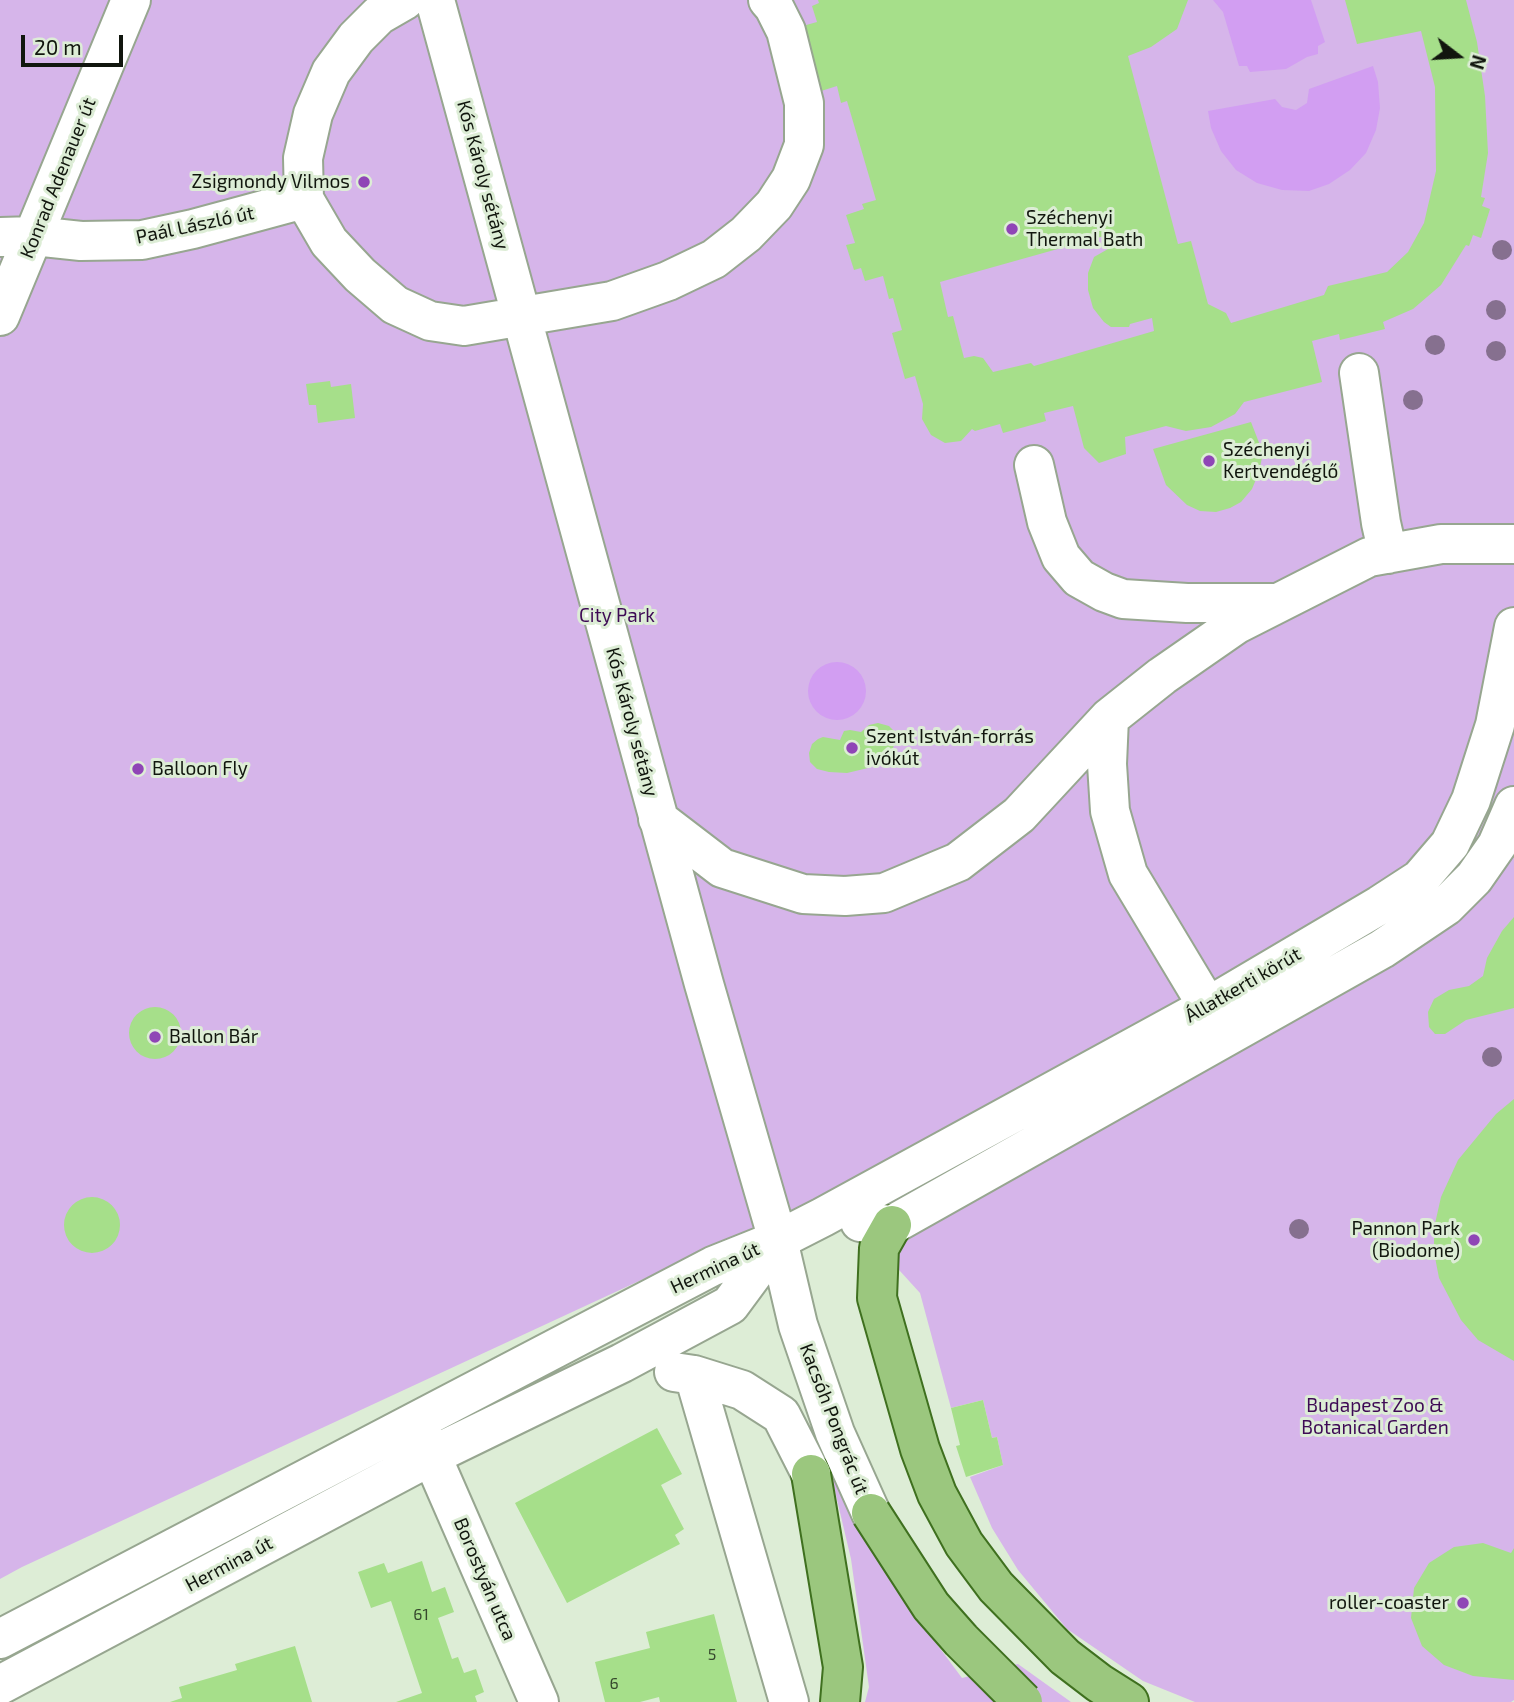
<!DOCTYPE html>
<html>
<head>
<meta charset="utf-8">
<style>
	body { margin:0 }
	#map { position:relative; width:1514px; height:1702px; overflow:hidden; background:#ddedd6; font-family:"Exo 2",sans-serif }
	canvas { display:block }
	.north { position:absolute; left:1423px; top:21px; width:70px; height:70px; -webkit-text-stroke:5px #ddedd6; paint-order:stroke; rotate:107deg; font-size:19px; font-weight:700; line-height:28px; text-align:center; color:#11160e }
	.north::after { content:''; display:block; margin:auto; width:24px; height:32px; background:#11160e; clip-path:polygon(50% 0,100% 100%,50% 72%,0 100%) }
	.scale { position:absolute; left:21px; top:35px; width:102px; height:32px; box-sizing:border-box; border:4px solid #11160e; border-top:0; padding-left:9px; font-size:21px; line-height:24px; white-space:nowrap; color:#11160e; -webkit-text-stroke:5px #ddedd6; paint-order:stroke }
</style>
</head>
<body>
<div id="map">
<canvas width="1514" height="1702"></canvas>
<div class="north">N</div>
<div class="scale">20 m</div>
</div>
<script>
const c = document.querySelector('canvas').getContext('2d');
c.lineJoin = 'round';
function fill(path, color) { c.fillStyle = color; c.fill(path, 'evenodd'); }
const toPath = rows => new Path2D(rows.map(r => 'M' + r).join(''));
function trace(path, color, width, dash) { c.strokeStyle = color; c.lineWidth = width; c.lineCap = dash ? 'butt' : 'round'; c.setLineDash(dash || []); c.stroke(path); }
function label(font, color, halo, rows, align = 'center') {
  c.font = font + ' "Exo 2",sans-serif'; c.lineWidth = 6; c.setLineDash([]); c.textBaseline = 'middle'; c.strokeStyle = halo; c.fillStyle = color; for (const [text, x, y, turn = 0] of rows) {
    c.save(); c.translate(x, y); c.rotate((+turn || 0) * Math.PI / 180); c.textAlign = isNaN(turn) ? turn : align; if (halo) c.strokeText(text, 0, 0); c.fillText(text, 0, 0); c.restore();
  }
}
fill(toPath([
	[0,0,1514,0,1514,1700,1511,1702,1195,1702,1143,1681,1067,1629,1018,1570,992,1528,970,1477,1003,1465,997,1437,992,1438,983,1400,951,1408,920,1293,829,1193,22,1567,0,1579],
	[840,1465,901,1596,962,1678,1018,1664,1071,1702,865,1702,869,1687,851,1559,830,1470]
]), '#d6b5ea');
fill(toPath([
	[1213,0,1311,0,1325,42,1318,46,1318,54,1307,57,1286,69,1250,72,1247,66,1239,66,1223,12],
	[1373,66,1378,82,1380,108,1376,130,1366,153,1350,170,1329,184,1309,191,1282,190,1257,183,1236,170,1221,151,1211,128,1208,111,1275,99,1282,107,1296,110,1307,103,1309,89],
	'808 691a29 29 0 1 1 58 0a29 29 0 1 1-58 0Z'
]), '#d29ef2');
fill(toPath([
	[818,0,1188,0,1177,29,1151,47,1128,56,1178,244,1191,241,1208,304,1226,313,1231,323,1324,295,1328,286,1387,272,1408,252,1424,223,1436,171,1435,87,1421,31,1357,44,1345,0,1466,0,1477,42,1485,96,1488,153,1481,197,1485,198,1482,206,1490,209,1481,238,1473,235,1469,246,1466,245,1441,285,1413,309,1383,322,1385,329,1340,340,1339,334,1312,341,1322,382,1244,402,1235,414,1211,427,1186,431,1166,426,1125,437,1126,454,1099,463,1084,448,1073,406,1044,413,1046,421,1003,433,1000,424,975,431,972,429,961,441,945,443,931,435,922,419,923,404,915,376,905,379,892,333,902,330,893,298,889,299,883,276,865,281,861,268,854,270,846,245,855,243,846,215,864,209,862,204,876,200,847,101,841,103,837,86,818,92,799,27,817,22,812,6,819,3],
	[1104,236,1108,249,1094,257,1088,273,1088,290,1093,308,1104,322,1111,327,1129,327,1130,324,1152,318,1154,331,1034,366,1031,363,993,372,983,358,974,356,964,358,953,316,948,317,940,282],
	[330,381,331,387,351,384,355,418,318,423,316,405,309,405,306,384],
	[1251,422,1263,453,1259,472,1252,489,1241,502,1230,508,1216,512,1200,511,1187,505,1166,485,1153,449],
	[878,723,889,726,894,731,896,739,892,751,884,760,868,768,847,773,829,772,817,769,810,762,809,753,812,744,818,739,823,737,840,740,844,731,850,730,861,732,869,725],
	[1514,917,1514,1008,1466,1020,1445,1034,1435,1034,1429,1027,1428,1012,1434,999,1449,990,1469,986,1483,976,1487,958,1502,931],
	'129 1033a26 26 0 1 1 52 0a26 26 0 1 1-52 0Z',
	[1514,1099,1514,1361,1478,1340,1461,1320,1439,1278,1434,1252,1434,1228,1441,1197,1458,1160,1496,1114],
	'64 1225a28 28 0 1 1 56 0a28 28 0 1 1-56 0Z',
	[983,1400,992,1438,997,1437,1003,1465,966,1477,956,1446,960,1445,951,1408],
	[657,1428,682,1474,661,1485,684,1529,675,1535,680,1544,567,1603,515,1503],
	[1483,1543,1511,1553,1514,1548,1514,1680,1473,1676,1444,1665,1422,1646,1411,1618,1414,1588,1429,1563,1454,1547],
	[422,1561,432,1592,445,1587,454,1612,438,1618,452,1659,458,1657,464,1673,476,1669,484,1692,475,1696,477,1702,396,1702,422,1693,391,1601,371,1608,358,1572,384,1563,388,1573],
	[714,1614,737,1702,660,1702,659,1697,640,1702,605,1702,595,1662,650,1648,646,1632],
	[295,1646,312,1702,170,1702,182,1698,179,1687,237,1670,235,1664]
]), '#a6df8a');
const minor = toPath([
	[405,0,379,15,356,38,331,72,313,114,303,158,304,199,329,242,360,275,395,305,430,321,464,326,612,301,668,281,714,259,746,234,774,205,791,179,804,145,804,103,786,31,774,7,768,0],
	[435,0,704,984,778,1240,798,1325,835,1433,871,1513],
	[0,237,34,236,81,241,142,240,193,229,304,199],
	[0,316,131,0],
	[1359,373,1381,523,1388,554],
	[1034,465,1047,522,1061,557,1079,578,1104,592,1123,599,1187,603,1272,603],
	[1109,718,1107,764,1110,811,1128,874,1220,1027],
	[658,819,722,868,803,894,845,896,884,893,958,862,1019,815,1109,718,1162,676,1237,624,1369,557,1441,544,1514,544],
	[860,1222,892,1225,1382,949,1446,906,1474,878,1497,845,1514,806],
	[674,1372,694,1375,742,1390,781,1415,811,1474],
	[694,1375,789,1702],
	[422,1434,539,1702],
	[0,1639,713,1266,778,1240,823,1217,1209,1006,1380,905,1420,879,1450,844,1471,800,1495,725,1514,627],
	[0,1685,431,1456,622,1363,730,1305,778,1240]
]);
const major = toPath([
	[892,1225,879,1248,877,1298,920,1449,937,1494,964,1544,996,1587,1065,1657,1099,1683,1129,1702],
	[811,1474,843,1667,840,1702]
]);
trace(minor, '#97a690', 42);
trace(major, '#3f701f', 42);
trace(minor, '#fff', 38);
trace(major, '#9bc77e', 38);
const majorBridge = toPath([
	[871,1513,931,1606,961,1640,1023,1702]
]);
trace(majorBridge, '#3f701f', 42, []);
trace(majorBridge, '#9bc77e', 38);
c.fillStyle = '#86708f';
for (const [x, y] of [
	[1502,250],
	[1496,310],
	[1435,345],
	[1496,351],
	[1413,400],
	[1492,1057],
	[1299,1229]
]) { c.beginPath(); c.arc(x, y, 10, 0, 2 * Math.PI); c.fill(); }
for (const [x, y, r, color] of [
	[364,182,7,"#8f45b6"],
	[1012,229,7,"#8f45b6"],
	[1209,461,7,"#8f45b6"],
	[852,748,7,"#8f45b6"],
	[138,769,7,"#8f45b6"],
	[155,1037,7,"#8f45b6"],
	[1474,1240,7,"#8f45b6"],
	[1463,1603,7,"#8f45b6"]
]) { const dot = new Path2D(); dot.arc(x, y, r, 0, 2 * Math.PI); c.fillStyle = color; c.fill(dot); trace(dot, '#ddedd6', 2.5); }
label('16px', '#36482d', null, [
	["61",421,1615],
	["5",712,1655],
	["6",614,1684]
]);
label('19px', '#11160e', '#ddedd6', [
	["Kós Károly sétány",483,175,75],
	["Konrad Adenauer út",58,178,-68],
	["Paál László út",195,225,-12],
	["Kós Károly sétány",632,722,75],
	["Állatkerti körút",1243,985,-30],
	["Hermina út",715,1268,-25],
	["Kacsóh Pongrác út",834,1419,69],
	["Hermina út",229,1564,-28],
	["Borostyán utca",485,1579,67]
]);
label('19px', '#11160e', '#ddedd6', [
	["Zsigmondy Vilmos",350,182,"right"],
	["Széchenyi",1026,218],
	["Thermal Bath",1026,240],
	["Széchenyi",1223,450],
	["Kertvendéglő",1223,472],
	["Szent István-forrás",866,737],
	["ivókút",866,759],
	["Balloon Fly",152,769],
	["Ballon Bár",169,1037],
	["Pannon Park",1460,1229,"right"],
	["(Biodome)",1460,1251,"right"],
	["roller-coaster",1449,1603,"right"]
], 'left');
label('19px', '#3e0a55', '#ddedd6', [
	["City Park",617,616],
	["Budapest Zoo &",1375,1406],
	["Botanical Garden",1375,1428]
]);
</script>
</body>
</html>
